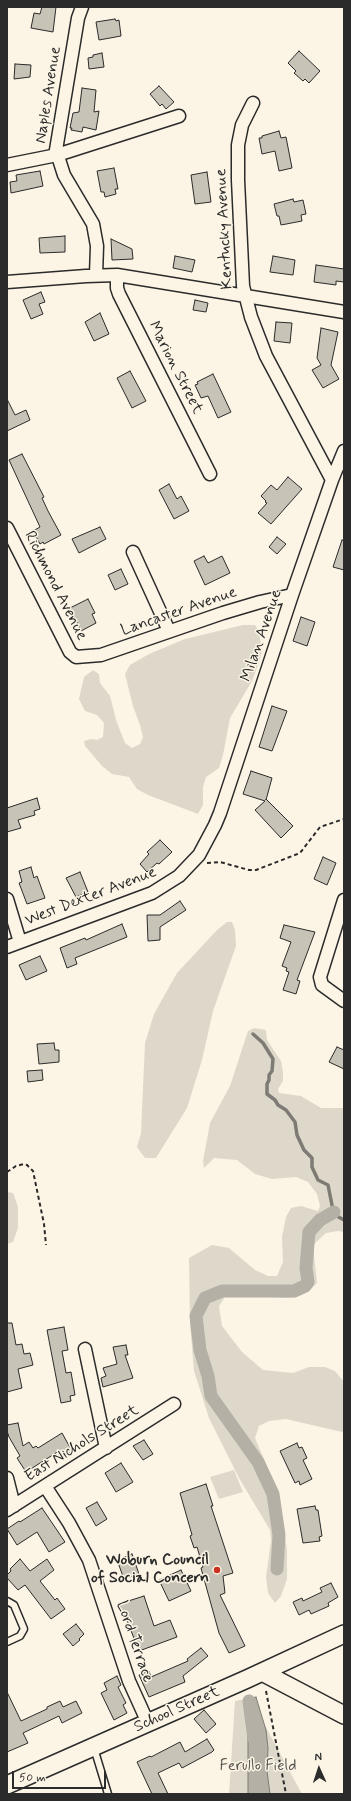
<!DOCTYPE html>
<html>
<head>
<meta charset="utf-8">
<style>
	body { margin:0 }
	#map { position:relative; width:351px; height:1801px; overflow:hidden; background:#fcf5e5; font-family:Mynerve,sans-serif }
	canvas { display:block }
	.frame { position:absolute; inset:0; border:8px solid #2b2b2b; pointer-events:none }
	.north { position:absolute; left:299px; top:1749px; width:40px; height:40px; -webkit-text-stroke:3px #fcf5e5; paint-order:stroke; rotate:357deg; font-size:11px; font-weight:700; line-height:16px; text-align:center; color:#2b2b2b }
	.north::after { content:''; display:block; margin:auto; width:14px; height:18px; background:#2b2b2b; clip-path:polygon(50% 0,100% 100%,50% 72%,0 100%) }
	.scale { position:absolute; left:12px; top:1771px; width:94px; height:18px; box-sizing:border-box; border:2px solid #2b2b2b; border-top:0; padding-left:5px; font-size:12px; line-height:14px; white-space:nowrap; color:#2b2b2b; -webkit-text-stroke:3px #fcf5e5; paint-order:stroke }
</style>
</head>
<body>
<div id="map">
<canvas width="351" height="1801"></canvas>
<div class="frame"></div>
<div class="north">N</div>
<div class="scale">50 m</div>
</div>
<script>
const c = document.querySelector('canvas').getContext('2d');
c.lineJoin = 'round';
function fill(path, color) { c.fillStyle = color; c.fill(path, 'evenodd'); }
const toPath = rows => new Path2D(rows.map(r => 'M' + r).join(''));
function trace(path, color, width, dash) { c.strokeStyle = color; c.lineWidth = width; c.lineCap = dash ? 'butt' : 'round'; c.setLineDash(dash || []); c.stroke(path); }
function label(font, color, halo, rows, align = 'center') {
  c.font = font + ' Mynerve,sans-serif'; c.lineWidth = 3; c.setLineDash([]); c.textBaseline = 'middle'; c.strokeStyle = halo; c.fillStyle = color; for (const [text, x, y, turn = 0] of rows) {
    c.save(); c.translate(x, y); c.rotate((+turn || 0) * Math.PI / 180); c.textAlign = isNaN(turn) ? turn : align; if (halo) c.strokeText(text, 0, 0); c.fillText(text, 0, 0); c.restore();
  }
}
fill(toPath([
	[243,625,255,625,259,631,262,651,259,663,252,681,230,718,223,755,219,768,206,777,203,787,203,805,198,814,148,795,137,789,129,777,112,774,102,766,85,746,84,741,91,739,97,740,103,737,104,723,97,715,85,711,79,699,84,677,93,670,99,674,100,683,110,696,116,720,125,743,132,748,140,744,143,737,140,725,133,706,125,674,130,665,149,654,185,639],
	[227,922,232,922,235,930,236,946,213,1011,202,1060,187,1108,156,1158,145,1158,137,1147,141,1133,145,1043,154,1014,177,973,217,930],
	[254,1028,266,1030,267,1040,281,1061,283,1072,283,1081,278,1089,279,1093,301,1096,321,1108,344,1108,344,1232,338,1231,326,1233,313,1245,317,1283,308,1292,297,1297,283,1298,235,1295,225,1297,219,1306,222,1326,242,1352,263,1370,293,1373,309,1367,325,1367,335,1371,344,1382,344,1431,342,1432,286,1419,269,1421,259,1426,255,1438,276,1487,287,1549,287,1579,281,1596,275,1603,268,1593,266,1577,271,1541,270,1530,239,1478,209,1418,194,1371,190,1324,189,1258,212,1245,229,1248,255,1270,268,1276,277,1276,283,1262,282,1237,286,1217,291,1208,301,1206,318,1211,320,1206,317,1194,308,1182,296,1177,272,1179,255,1174,237,1160,214,1158,204,1168,203,1161,210,1123,230,1086,248,1031],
	[7,1192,13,1193,14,1195,18,1207,18,1228,13,1242,7,1244],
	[234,1470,243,1492,219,1499,210,1477],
	[250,1698,302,1794,229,1794,235,1701]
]), '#ded8ca');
const water = toPath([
	[256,1697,266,1730,268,1748,267,1771,270,1794,248,1794,248,1737,252,1723,253,1698,256,1697]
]);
fill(water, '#b4b0a5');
trace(water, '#7d7b74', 1);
trace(toPath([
	[253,1034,263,1043,273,1059,272,1071,269,1075,269,1080,267,1084,267,1094,275,1100,278,1105,286,1110,295,1122,297,1135,304,1150,312,1158,312,1167,318,1180,328,1185,333,1210,335,1215,344,1220]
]), '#7d7b74', 3.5);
trace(toPath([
	[277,1569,279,1535,273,1494,258,1462,211,1396,208,1376,200,1350,196,1316,205,1298,222,1291,294,1291,305,1286,308,1282,306,1268,309,1232,320,1220,334,1212],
	[249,1701,254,1739]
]), '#b4b0a5', 13);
const building = toPath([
	[42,7,56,7,53,32,31,28,34,13,40,14,42,7],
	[115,19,116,21,119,20,121,36,99,40,96,22,115,19],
	[299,51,320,71,309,83,305,79,303,81,294,73,296,71,288,63,299,51],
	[102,53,104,67,89,69,88,58,93,57,93,55,102,53],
	[15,64,31,65,30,77,14,79,15,64],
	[159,86,174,102,166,109,162,104,160,106,150,94,159,86],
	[82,88,96,90,94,112,99,111,96,130,83,127,82,132,71,130,72,128,70,128,73,113,79,112,82,88],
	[279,131,281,138,286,137,292,168,279,171,275,151,262,154,259,138,262,138,262,136,279,131],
	[114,168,118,189,115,189,116,194,105,197,104,192,101,192,97,171,114,168],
	[40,171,43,186,11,193,10,182,17,181,16,175,40,171],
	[207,172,211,202,195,204,191,175,207,172],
	[293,199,294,202,303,200,306,214,301,215,302,221,281,225,279,216,277,216,274,204,293,199],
	[65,236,65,252,40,253,39,238,65,236],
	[111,239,132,249,133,259,112,260,111,239],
	[175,256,195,260,192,272,173,268,175,256],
	[273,256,295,260,293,275,270,272,273,256],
	[316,265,344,269,344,282,336,281,336,285,314,282,316,265],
	[41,292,45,302,39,304,43,314,31,319,23,300,41,292],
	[195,300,208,303,206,312,193,310,195,300],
	[100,313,109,334,94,341,85,322,100,313],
	[276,322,292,323,290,343,274,341,276,322],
	[321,328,338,332,331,365,339,379,323,388,312,370,321,365,317,358,321,328],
	[130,371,146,401,132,408,117,378,130,371],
	[213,374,231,412,218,418,208,396,201,398,195,385,198,384,197,382,213,374],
	[7,399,15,415,26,410,30,420,7,431,7,399],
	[22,454,44,497,42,498,48,511,61,535,44,544,43,542,40,544,33,531,40,527,9,460,22,454],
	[288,477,302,489,271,524,258,513,267,503,265,502,266,501,261,496,271,485,277,490,288,477],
	[169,484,177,499,181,496,189,511,174,519,159,490,169,484],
	[100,527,106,539,79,553,72,539,100,527],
	[277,537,286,544,277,554,269,547,277,537],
	[342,540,344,541,344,570,333,567,342,540],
	[204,556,208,563,222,556,230,573,205,585,194,561,204,556],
	[121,569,128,584,115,590,108,575,121,569],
	[88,599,95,613,92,614,96,623,81,631,70,608,88,599],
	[301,617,315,622,307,646,293,641,301,617],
	[272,706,287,711,272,751,259,747,272,706],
	[251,771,272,778,266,800,266,799,293,826,281,838,255,810,265,801,243,794,251,771],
	[37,798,40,809,34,811,35,815,18,820,21,828,7,832,7,808,37,798],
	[160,840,172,852,159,864,157,863,147,872,140,864,149,854,147,852,160,840],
	[323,857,336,863,327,885,314,879,323,857],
	[31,867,34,878,37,876,45,898,27,904,19,883,22,882,19,871,31,867],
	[80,872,88,892,76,897,66,878,80,872],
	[180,901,186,910,160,927,160,940,148,941,147,915,160,915,180,901],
	[122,924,127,937,75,958,77,964,67,968,60,948,85,938,86,940,122,924],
	[284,925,315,932,297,980,300,981,296,994,283,990,289,972,286,971,287,968,282,966,291,942,280,938,284,925],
	[40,956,47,971,26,980,19,965,40,956],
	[54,1043,55,1050,59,1050,59,1062,39,1064,37,1044,54,1043],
	[337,1047,344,1050,344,1069,329,1062,337,1047],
	[42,1070,43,1080,28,1082,27,1071,42,1070],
	[7,1323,12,1323,16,1345,22,1344,24,1354,30,1353,33,1365,18,1369,22,1388,7,1392,7,1323],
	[64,1327,68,1350,62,1351,66,1373,71,1372,75,1395,70,1396,71,1401,61,1403,47,1330,64,1327],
	[126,1345,128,1355,125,1355,133,1378,103,1387,101,1378,106,1376,103,1368,117,1364,113,1347,126,1345],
	[18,1423,23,1446,29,1442,33,1448,36,1446,38,1448,62,1433,72,1451,63,1457,59,1451,26,1472,17,1458,20,1456,9,1437,7,1431,7,1425,18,1423],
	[144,1440,153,1454,143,1460,133,1446,144,1440],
	[297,1443,299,1448,302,1447,307,1458,303,1460,312,1479,300,1485,299,1481,295,1483,280,1451,297,1443],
	[121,1463,133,1482,116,1492,105,1473,121,1463],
	[206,1484,213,1506,211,1506,233,1573,223,1576,225,1593,220,1595,245,1646,229,1653,219,1633,201,1568,203,1567,197,1547,194,1548,190,1536,192,1535,180,1493,206,1484],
	[97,1502,107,1519,96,1526,86,1508,97,1502],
	[315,1506,316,1510,318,1510,322,1536,319,1537,320,1541,303,1543,297,1509,315,1506],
	[42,1508,65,1542,49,1552,37,1532,17,1545,7,1529,19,1521,20,1522,42,1508],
	[132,1554,139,1574,124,1579,117,1560,132,1554],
	[20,1559,30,1571,47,1559,54,1570,40,1581,55,1600,57,1598,65,1609,51,1619,25,1585,18,1590,7,1578,7,1575,11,1571,10,1569,20,1559],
	[181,1570,191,1591,169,1601,159,1580,181,1570],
	[331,1583,338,1597,328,1603,329,1606,311,1614,309,1610,299,1615,293,1602,302,1598,303,1601,322,1592,320,1588,331,1583],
	[144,1596,154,1626,170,1620,177,1637,139,1651,126,1618,124,1618,119,1604,144,1596],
	[76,1624,84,1634,79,1639,80,1640,73,1646,63,1634,76,1624],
	[201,1648,208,1656,183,1676,185,1682,149,1697,139,1675,149,1671,151,1677,188,1661,187,1659,201,1648],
	[117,1676,121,1685,118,1687,126,1703,123,1705,127,1713,114,1720,101,1693,107,1690,104,1683,117,1676],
	[7,1692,21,1721,47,1709,47,1707,60,1701,63,1707,76,1701,82,1713,62,1723,59,1716,23,1733,28,1743,7,1752,7,1692],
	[204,1710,216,1724,206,1733,194,1719,204,1710],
	[207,1739,214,1750,212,1752,182,1768,179,1763,158,1773,168,1794,152,1794,137,1762,150,1756,151,1757,180,1742,185,1752,207,1739]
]);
fill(building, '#c8c3b7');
trace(building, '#2b2b2b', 1);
const lane = toPath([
	[7,1601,14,1605,24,1629,20,1636,7,1642],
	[94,1748,108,1794]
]);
const street = toPath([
	[82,7,78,18,56,150,64,175,93,224,97,246,96,275],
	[253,103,242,125,238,145,238,180,243,286,251,317,266,356,332,480],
	[7,165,57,155,179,116],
	[117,275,117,288,119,294,210,474],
	[7,282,86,276,117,275,344,312],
	[7,528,70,652,76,657,101,655,223,613,260,602,292,595],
	[133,552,169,631],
	[7,899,20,942],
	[344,900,320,977,322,985,344,1001],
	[7,947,152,893,179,876,199,855,215,825,220,813,292,595,332,480,344,451],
	[85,1349,106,1448],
	[7,1478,14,1506],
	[45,1486,69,1523,89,1560,129,1681,148,1723],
	[7,1510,174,1404]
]);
const secondary = toPath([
	[262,1672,344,1715],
	[7,1785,247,1679,344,1634]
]);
trace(lane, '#2b2b2b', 9);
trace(street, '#2b2b2b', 15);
trace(secondary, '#2b2b2b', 20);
trace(toPath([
	[207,863,220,862,249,870,256,870,300,853,320,827,344,819],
	[7,1172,16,1166,24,1164,27,1165,33,1171,44,1224,46,1245],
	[266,1691,286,1794]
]), '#2b2b2b', 2, [4, 3]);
trace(lane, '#fcf5e5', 6);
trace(street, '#fcf5e5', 12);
trace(secondary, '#fcf5e5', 17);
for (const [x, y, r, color] of [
	[217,1570,4,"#c8321e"]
]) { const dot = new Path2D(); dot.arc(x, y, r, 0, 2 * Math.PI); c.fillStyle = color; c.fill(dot); trace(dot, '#fcf5e5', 1.5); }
label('16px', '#2b2b2b', '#fcf5e5', [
	["Naples Avenue",49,95,-81],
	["Kentucky Avenue",225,229,-93],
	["Marion Street",175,368,63],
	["Richmond Avenue",55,586,63],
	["Lancaster Avenue",179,612,-19],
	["Milan Avenue",262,636,-71],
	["West Dexter Avenue",91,897,-21],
	["East Nichols Street",82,1444,-32],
	["Lord Terrace",134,1642,71],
	["School Street",177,1710,-24]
]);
label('bold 16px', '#2b2b2b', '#fcf5e5', [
	["Woburn Council",209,1561],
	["of Social Concern",209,1579]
], 'right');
label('16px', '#585653', '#fcf5e5', [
	["Ferullo Field",258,1767]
]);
</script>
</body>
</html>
